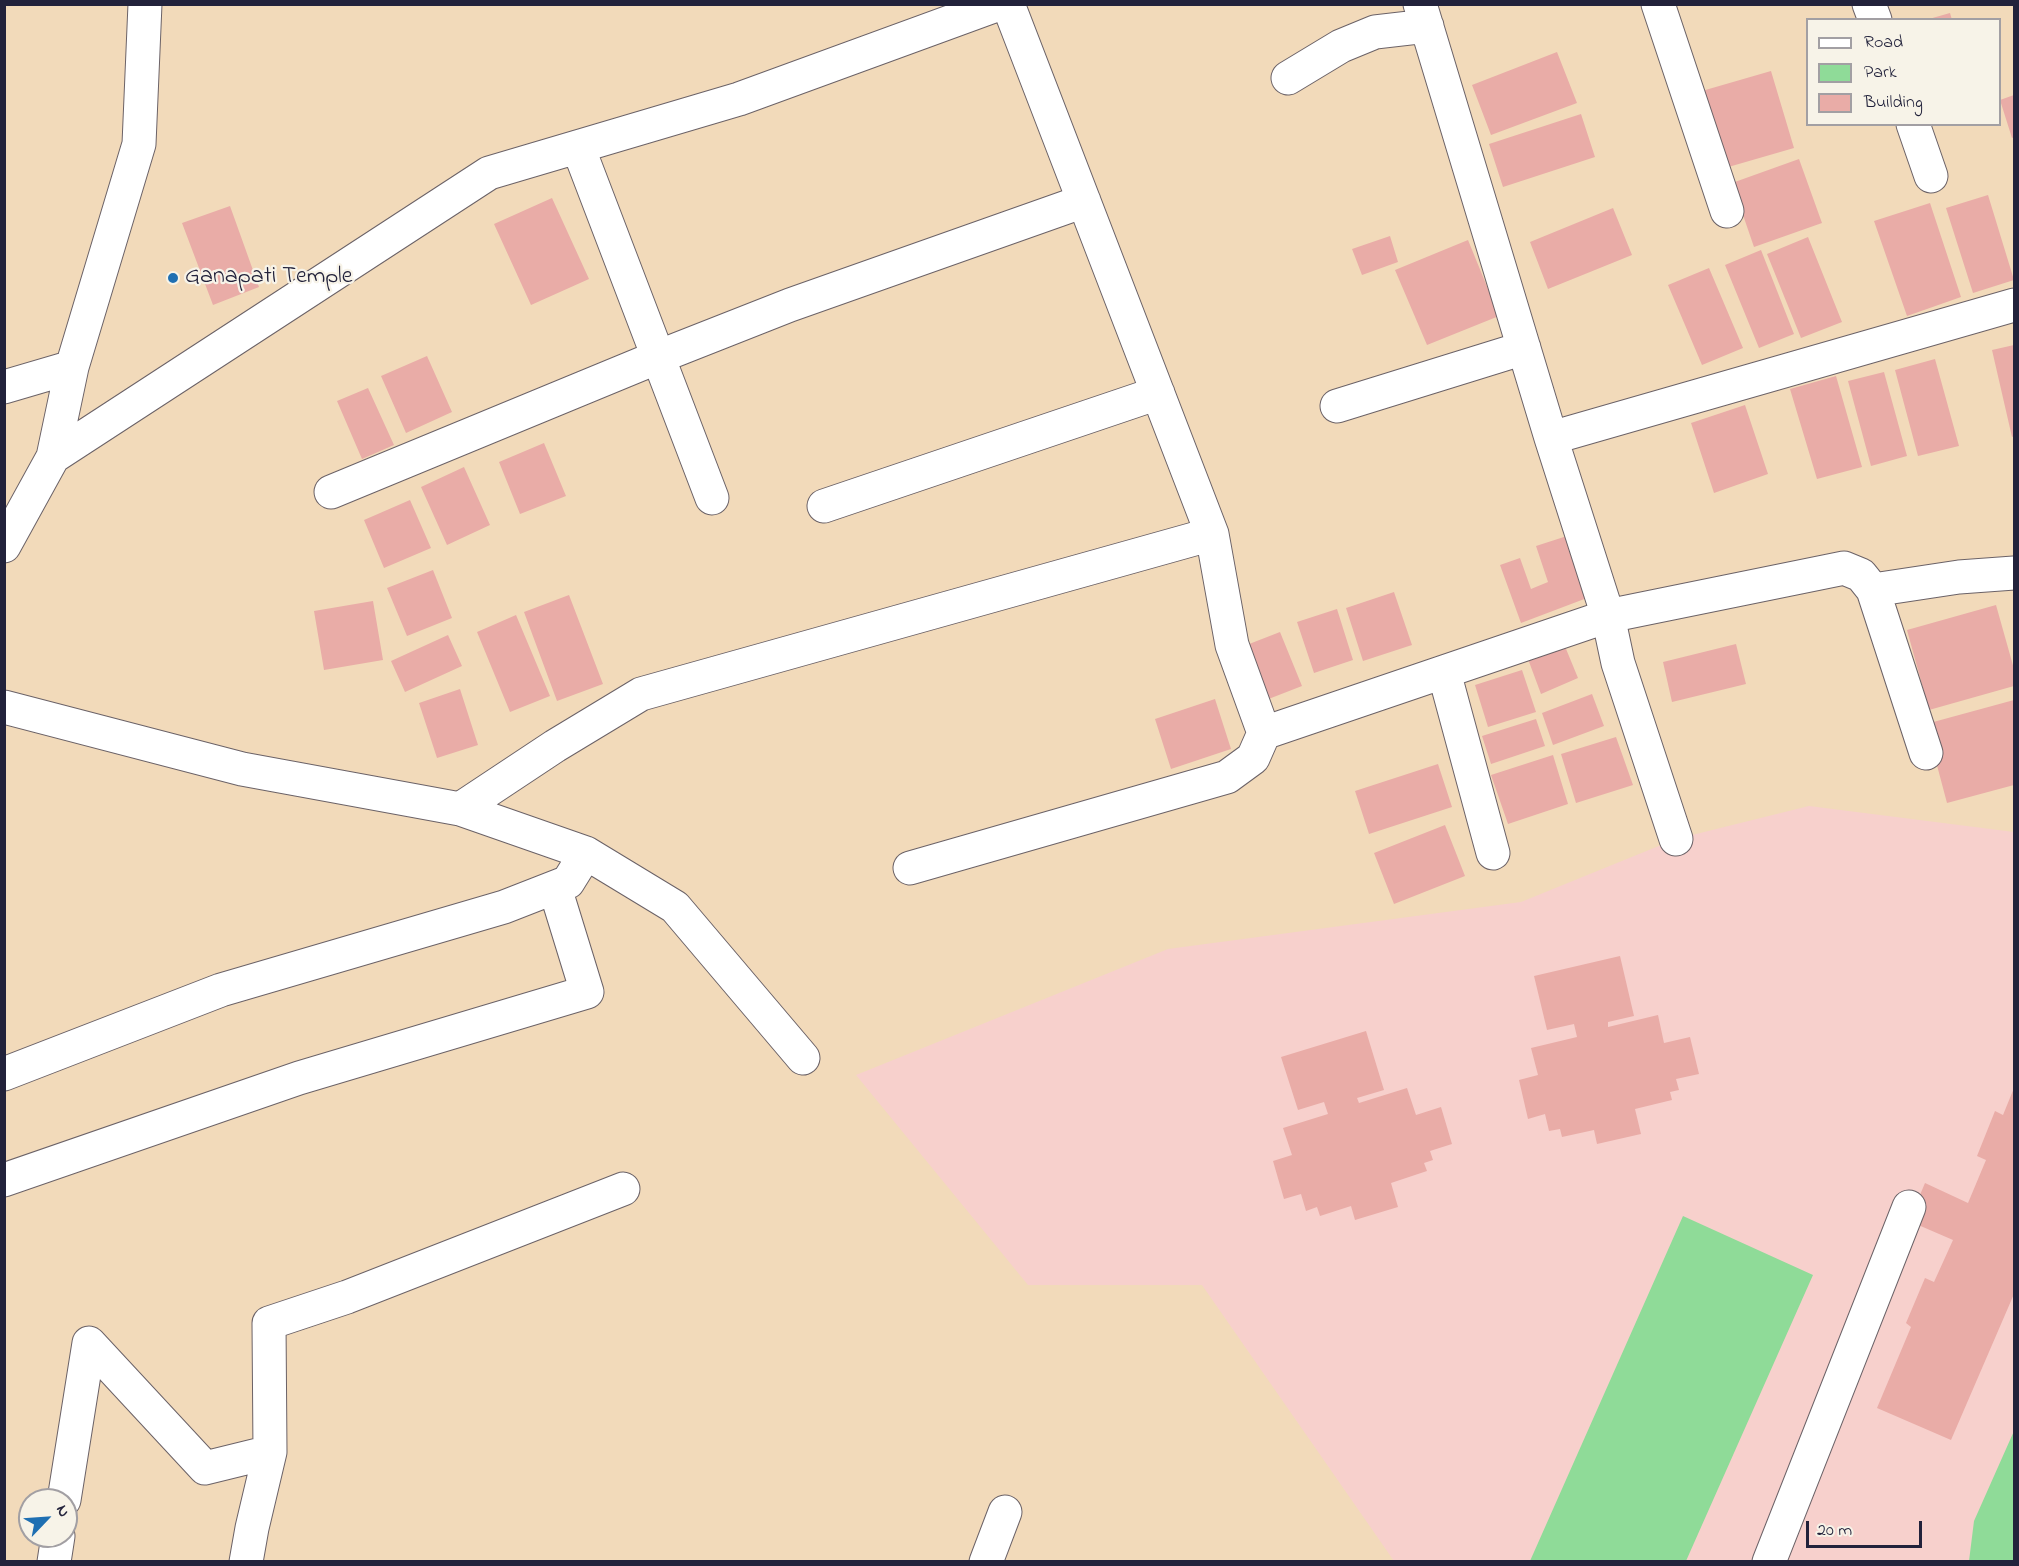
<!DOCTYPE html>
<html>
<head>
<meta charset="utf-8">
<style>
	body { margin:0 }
	#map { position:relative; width:2019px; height:1566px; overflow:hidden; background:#f2daba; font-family:"Indie Flower",sans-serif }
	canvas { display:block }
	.frame { position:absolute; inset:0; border:6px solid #22223b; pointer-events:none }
	.legend { position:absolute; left:1806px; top:18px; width:195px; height:108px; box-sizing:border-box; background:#f7f3e8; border:2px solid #a29fa3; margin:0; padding:8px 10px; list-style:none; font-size:18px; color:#22223b }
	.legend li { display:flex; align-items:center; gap:12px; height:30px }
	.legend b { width:30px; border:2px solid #a29fa3 }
	.north { position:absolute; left:18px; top:1488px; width:60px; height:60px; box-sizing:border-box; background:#f7f3e8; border:2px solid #a29fa3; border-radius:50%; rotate:65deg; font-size:16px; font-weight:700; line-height:24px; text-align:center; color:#22223b }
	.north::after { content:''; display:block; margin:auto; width:21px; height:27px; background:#1f6fb2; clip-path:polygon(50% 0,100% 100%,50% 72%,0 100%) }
	.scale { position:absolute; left:1806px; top:1521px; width:116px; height:27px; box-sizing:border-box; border:3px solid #22223b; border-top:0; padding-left:8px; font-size:18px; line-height:21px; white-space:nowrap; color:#22223b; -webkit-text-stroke:4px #f7f3e8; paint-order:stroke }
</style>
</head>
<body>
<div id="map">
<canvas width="2019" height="1566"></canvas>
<div class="frame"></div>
<ul class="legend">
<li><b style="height:8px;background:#fff"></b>Road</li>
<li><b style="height:16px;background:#8fdb98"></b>Park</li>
<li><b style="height:16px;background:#e9aca7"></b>Building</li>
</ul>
<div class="north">N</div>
<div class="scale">20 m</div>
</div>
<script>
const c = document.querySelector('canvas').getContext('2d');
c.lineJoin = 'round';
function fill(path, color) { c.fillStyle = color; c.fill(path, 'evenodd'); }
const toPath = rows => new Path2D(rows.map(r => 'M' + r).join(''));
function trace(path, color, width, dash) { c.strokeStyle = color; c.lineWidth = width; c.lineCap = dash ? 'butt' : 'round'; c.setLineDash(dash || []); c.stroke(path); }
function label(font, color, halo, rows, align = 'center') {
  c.font = font + ' "Indie Flower",sans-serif'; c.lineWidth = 4.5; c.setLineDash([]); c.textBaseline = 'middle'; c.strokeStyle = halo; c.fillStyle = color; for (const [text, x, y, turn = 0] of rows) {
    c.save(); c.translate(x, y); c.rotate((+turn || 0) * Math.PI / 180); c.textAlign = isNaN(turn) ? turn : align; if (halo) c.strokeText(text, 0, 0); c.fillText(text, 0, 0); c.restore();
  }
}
fill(toPath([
	[1809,806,2014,832,2014,1561,1394,1561,1202,1285,1028,1285,856,1075,1168,949,1521,902,1676,839]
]), '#f7d0cc');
fill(toPath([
	[1683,1216,1813,1275,1686,1561,1530,1561],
	[2014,1431,2014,1561,1969,1561,1974,1521]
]), '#8fdb98');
fill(toPath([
	[1950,13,1952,20,1929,20,1929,19],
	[1557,52,1577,103,1491,135,1472,85],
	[1771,71,1794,148,1718,170,1695,93],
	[2014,95,2014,137,2012,138,2000,100],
	[1581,114,1595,157,1503,187,1489,144],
	[1799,159,1822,223,1754,247,1732,183],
	[1988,195,2014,280,1973,293,1946,208],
	[552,198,589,279,531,305,494,224],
	[1930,203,1961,297,1907,316,1874,221],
	[230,206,259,287,213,305,182,223],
	[1613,208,1632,255,1548,289,1530,242],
	[1390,236,1398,262,1362,275,1352,249],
	[1808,237,1842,322,1801,338,1767,254],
	[1468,240,1499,316,1427,345,1395,270],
	[1761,250,1794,334,1759,348,1725,265],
	[1709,268,1743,348,1702,365,1668,285],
	[2014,345,2014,436,2012,437,1992,350],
	[427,356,452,412,406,433,381,376],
	[1935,359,1959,446,1918,456,1895,370],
	[1884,372,1907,456,1871,466,1848,381],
	[1836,376,1862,467,1817,479,1790,389],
	[368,388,394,445,362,459,337,401],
	[1745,405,1768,474,1714,493,1691,423],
	[544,443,566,496,520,514,499,462],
	[464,467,490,525,447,545,421,487],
	[410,500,431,548,384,568,364,520],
	[1567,536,1587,598,1521,623,1500,565,1520,558,1531,589,1548,582,1536,546],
	[433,570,452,618,407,636,387,588],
	[1394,592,1412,645,1363,661,1346,608],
	[569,595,603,684,557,701,524,612],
	[373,601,383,660,324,670,314,611],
	[1996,605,2014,669,2014,686,1929,710,1907,630],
	[1337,609,1353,660,1314,673,1297,622],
	[516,615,550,696,510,712,477,632],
	[1280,632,1302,686,1266,700,1244,646],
	[448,635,462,666,405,692,391,661],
	[1564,644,1578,678,1541,694,1528,659],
	[1736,644,1746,684,1672,702,1663,662],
	[1522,670,1536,712,1488,727,1475,685],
	[460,689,478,745,437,758,419,703],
	[1592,694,1604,726,1553,745,1542,713],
	[1215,699,1231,749,1171,769,1155,719],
	[2014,700,2014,785,1947,803,1926,724],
	[1536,719,1545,746,1491,764,1482,736],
	[1616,737,1633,785,1576,803,1561,754],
	[1553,755,1568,804,1508,824,1491,775],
	[1438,764,1452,807,1369,834,1355,791],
	[1445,825,1465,876,1394,904,1374,853],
	[1620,956,1634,1016,1608,1022,1608,1027,1658,1015,1664,1043,1690,1037,1699,1074,1676,1079,1679,1090,1670,1092,1672,1100,1635,1109,1641,1134,1597,1144,1594,1130,1562,1137,1560,1129,1549,1131,1545,1114,1528,1119,1519,1080,1538,1075,1531,1048,1577,1037,1574,1024,1547,1030,1534,976],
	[1366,1031,1384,1090,1357,1098,1359,1103,1407,1088,1416,1115,1441,1107,1452,1144,1430,1151,1433,1160,1424,1163,1427,1171,1391,1183,1398,1207,1355,1220,1351,1206,1320,1216,1317,1207,1306,1211,1301,1194,1284,1199,1273,1161,1292,1155,1283,1128,1328,1114,1324,1102,1298,1110,1281,1057],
	[2014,1088,2014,1294,1951,1440,1877,1408,1911,1327,1906,1323,1925,1278,1934,1282,1953,1240,1909,1221,1925,1183,1968,1203,1986,1160,1977,1156,1995,1111,2003,1115]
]), '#e9aca7');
const minor = toPath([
	[1008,4,1212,534,1232,645,1264,733,1608,616,1844,568,1861,575,1873,590,1926,753],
	[1420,4,1551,438,1608,616,1618,663,1676,839],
	[1658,4,1727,211],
	[1869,4,1875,20],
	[1288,78,1341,46,1375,32,1427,26],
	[1913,124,1931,176],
	[578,147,712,498],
	[4,387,72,367],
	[1337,406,1524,348],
	[1551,438,2014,305],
	[53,457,489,173,739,99,999,4],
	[331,492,658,357,790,305,1084,201],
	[824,506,1158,393],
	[4,546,53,457,72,367,139,144,145,4],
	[1873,590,1959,577,2014,573],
	[1444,672,1493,853],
	[4,707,242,769,460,809,555,746,641,694,1212,534],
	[460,809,586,853,675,907,803,1058],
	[910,868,1227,777,1253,758,1264,733],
	[4,1074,221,990,504,907,568,882,586,853],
	[4,1180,299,1078,587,992,555,888],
	[64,1500,89,1343,205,1468,270,1452],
	[54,1562,58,1536],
	[246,1562,252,1528,270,1452,269,1323,347,1297,623,1189],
	[986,1562,1005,1512],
	[1769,1562,1909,1207]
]);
trace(minor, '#6b6267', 35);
trace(minor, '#fff', 33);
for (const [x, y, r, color] of [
	[173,278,6,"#1f6fb2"]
]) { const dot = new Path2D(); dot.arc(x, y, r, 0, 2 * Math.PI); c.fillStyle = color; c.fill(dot); trace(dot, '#f7f3e8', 2); }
label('24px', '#22223b', '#f7f3e8', [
	["Ganapati Temple",185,278]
], 'left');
</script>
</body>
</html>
